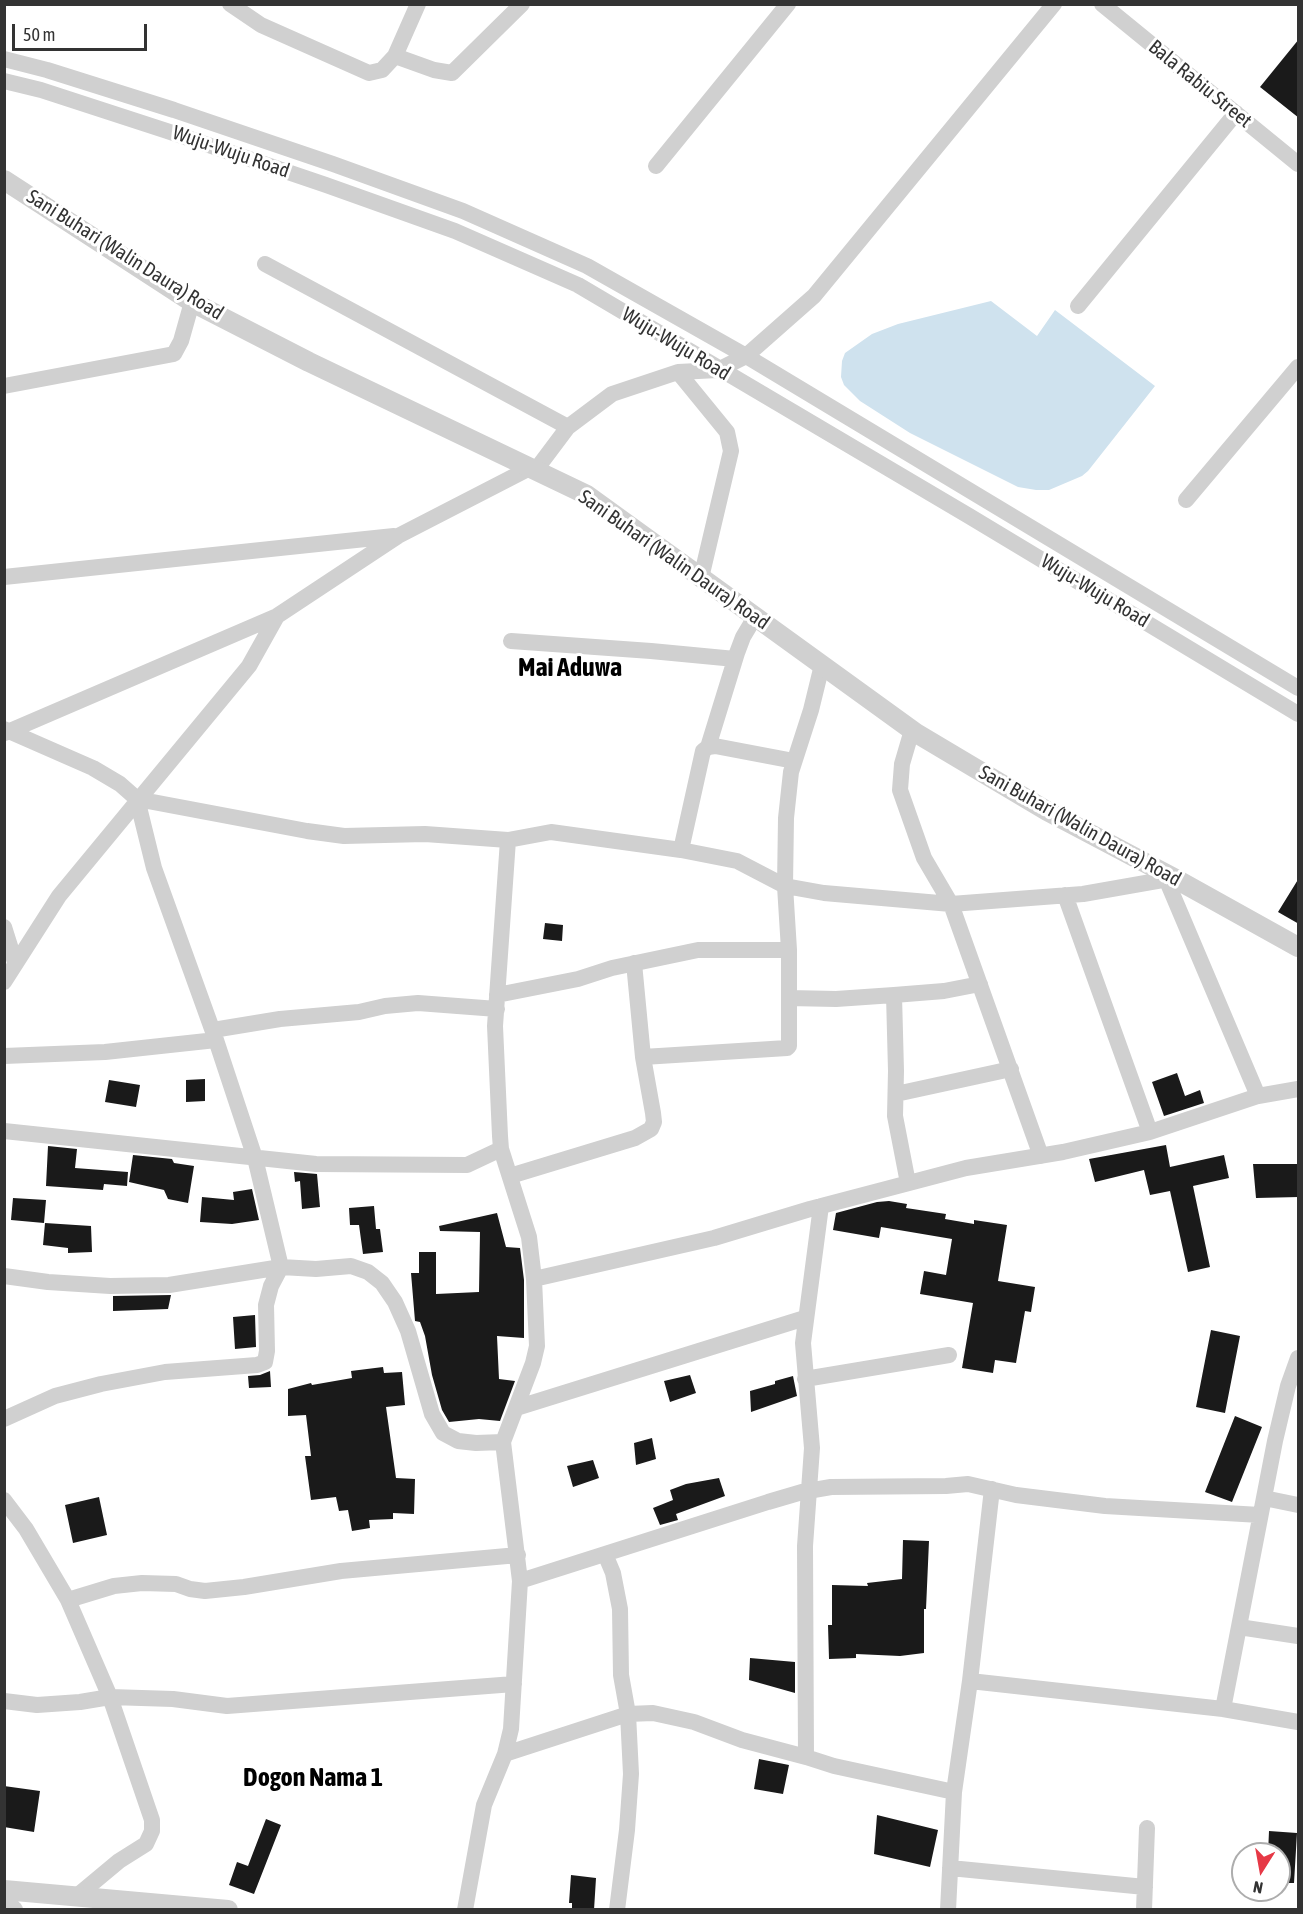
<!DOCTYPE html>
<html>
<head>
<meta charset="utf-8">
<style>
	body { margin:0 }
	#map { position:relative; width:1303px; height:1914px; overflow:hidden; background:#fff; font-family:"Asap Condensed",sans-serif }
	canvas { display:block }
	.frame { position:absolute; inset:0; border:6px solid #333; pointer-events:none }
	.north { position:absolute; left:1231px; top:1842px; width:60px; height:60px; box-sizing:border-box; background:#fff; border:2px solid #adadad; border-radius:50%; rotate:191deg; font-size:16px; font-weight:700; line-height:24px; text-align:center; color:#333 }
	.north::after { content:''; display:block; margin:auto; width:21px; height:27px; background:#e63946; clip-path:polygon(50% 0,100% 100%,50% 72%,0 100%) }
	.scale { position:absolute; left:12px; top:24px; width:135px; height:27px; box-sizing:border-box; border:3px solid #333; border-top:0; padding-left:8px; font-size:18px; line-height:21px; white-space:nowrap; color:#333; -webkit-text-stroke:4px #fff; paint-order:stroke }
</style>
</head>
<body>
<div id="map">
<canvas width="1303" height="1914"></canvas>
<div class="frame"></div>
<div class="north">N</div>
<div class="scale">50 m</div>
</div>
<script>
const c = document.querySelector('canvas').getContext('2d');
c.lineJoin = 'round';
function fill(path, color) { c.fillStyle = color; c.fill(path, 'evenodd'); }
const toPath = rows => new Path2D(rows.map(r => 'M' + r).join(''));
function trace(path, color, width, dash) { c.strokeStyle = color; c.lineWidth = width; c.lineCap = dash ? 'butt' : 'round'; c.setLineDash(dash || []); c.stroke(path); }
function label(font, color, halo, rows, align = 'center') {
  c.font = font + ' "Asap Condensed",sans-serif'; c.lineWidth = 6; c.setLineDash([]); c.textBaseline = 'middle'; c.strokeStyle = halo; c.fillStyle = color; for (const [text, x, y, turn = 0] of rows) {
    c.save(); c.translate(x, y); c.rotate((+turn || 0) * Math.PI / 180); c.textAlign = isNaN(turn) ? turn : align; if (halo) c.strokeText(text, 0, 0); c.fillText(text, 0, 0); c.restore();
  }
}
fill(toPath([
	[991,301,1037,336,1055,310,1155,386,1088,471,1082,476,1049,490,1036,490,1018,487,910,433,860,401,844,385,841,377,842,361,845,353,872,334,898,324]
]), '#cfe2ee');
fill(toPath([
	[1299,39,1299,118,1260,87],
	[1299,878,1299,924,1278,912],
	[545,923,563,925,562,941,543,939],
	[1177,1073,1185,1096,1200,1090,1204,1103,1164,1116,1152,1082],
	[205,1079,205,1101,186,1102,186,1080],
	[109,1080,140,1085,136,1107,105,1102],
	[1166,1145,1170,1167,1224,1155,1229,1178,1193,1186,1210,1267,1188,1272,1170,1191,1150,1195,1144,1170,1095,1182,1089,1159],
	[48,1146,77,1149,75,1168,128,1172,127,1186,104,1184,103,1190,46,1186],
	[133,1155,172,1159,174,1163,194,1166,188,1203,168,1199,164,1190,129,1182],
	[1253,1164,1299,1164,1299,1197,1256,1198],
	[294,1172,317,1174,320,1207,302,1209,300,1181,295,1182],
	[252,1189,259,1220,232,1224,200,1222,202,1197,234,1200,233,1192],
	[13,1198,46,1200,44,1223,11,1220],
	[889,1201,907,1204,906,1208,946,1214,945,1219,974,1224,974,1220,1007,1225,998,1281,1035,1287,1031,1312,1025,1311,1016,1363,995,1360,993,1373,962,1368,973,1303,920,1294,924,1271,946,1275,952,1239,881,1227,879,1238,833,1230,836,1213,877,1202],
	[374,1206,376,1229,380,1229,383,1252,363,1254,359,1225,350,1225,349,1208],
	[497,1213,506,1247,520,1248,524,1280,524,1338,497,1336,499,1379,515,1381,500,1421,479,1419,449,1422,442,1410,432,1375,425,1336,420,1322,415,1321,411,1273,419,1273,419,1252,436,1252,436,1294,479,1292,480,1232,440,1231,439,1226],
	[45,1223,91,1226,92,1252,68,1253,68,1248,43,1245],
	[171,1295,168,1309,113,1311,113,1296],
	[255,1315,256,1347,235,1349,233,1317],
	[1211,1330,1240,1336,1225,1413,1196,1407],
	[383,1367,384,1373,402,1372,405,1405,386,1407,396,1478,415,1479,414,1514,393,1513,393,1519,369,1520,370,1528,352,1531,348,1510,339,1511,336,1497,311,1500,305,1456,311,1456,306,1415,288,1416,288,1389,311,1383,312,1385,352,1378,351,1371],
	[270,1371,271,1387,249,1388,248,1376,260,1375],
	[690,1375,696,1393,670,1402,664,1381],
	[793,1376,797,1396,751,1412,750,1391,775,1384,775,1381],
	[1235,1416,1262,1427,1232,1502,1205,1492],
	[652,1438,656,1459,636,1465,634,1443],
	[593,1460,599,1478,573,1487,567,1466],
	[719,1478,725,1496,676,1514,678,1520,660,1525,653,1508,673,1500,670,1490,686,1484],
	[99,1497,107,1535,73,1543,65,1505],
	[903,1540,929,1541,926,1609,924,1609,924,1653,900,1656,856,1654,856,1658,829,1659,828,1625,832,1625,832,1585,868,1586,867,1583,902,1579],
	[750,1658,795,1662,795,1693,749,1680],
	[759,1759,789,1765,783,1794,754,1789],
	[4,1786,40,1791,34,1832,4,1827],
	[877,1815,938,1830,930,1867,874,1854],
	[266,1819,281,1825,254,1894,229,1885,237,1862,248,1866],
	[1269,1831,1297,1833,1294,1883,1279,1883,1279,1854,1268,1854],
	[571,1875,596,1878,594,1910,572,1910,572,1903,569,1903]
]), '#1a1a1a');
trace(toPath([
	[230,4,261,25,369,73,382,70,395,56,418,4],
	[1102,4,1298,164],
	[395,56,434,70,452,73,522,4],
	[4,59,47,70,174,110,333,164,463,211,587,266,746,356,1298,688],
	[4,81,41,90,167,131,326,185,455,231,578,285,969,516,1298,714],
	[656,166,788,4],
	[265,264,568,427],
	[1078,306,1236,113],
	[678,372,727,432,731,451,701,578],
	[4,386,174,354,181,341,192,302],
	[535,471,568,427,612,394,678,372,718,370,746,356,814,296,1054,4],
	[1186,500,1298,367],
	[4,577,394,536],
	[511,641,651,651,735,659],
	[4,729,93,768,120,784,137,799,154,868,216,1040,255,1158,281,1267,271,1286,266,1305,267,1351,265,1362,257,1365,165,1372,101,1384,55,1396,4,1419],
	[912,730,902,764,900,790,924,858,951,904,1041,1156],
	[5,733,277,616,398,536,530,468],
	[708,747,737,653,743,637,755,617],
	[137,799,307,831,344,836,425,834,508,840,551,832,681,850,737,861,785,886,824,893,951,904,1083,894,1174,878],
	[681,850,703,751,708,747,715,746,794,761],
	[1166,879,1258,1096],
	[1065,895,1150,1132],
	[4,927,15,962],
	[4,982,59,896,249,666,277,616],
	[497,995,578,979,612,968,698,950,789,950],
	[894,995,896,1071,895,1116,908,1183],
	[789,998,836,999,894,995,944,991,980,984],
	[213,1030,280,1019,359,1012,385,1006,418,1003,497,1009],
	[4,1056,105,1052,216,1040],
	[643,1057,787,1048,789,1046,789,950,785,886,786,818,791,772,811,710,822,665],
	[896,1094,1011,1069],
	[4,1131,316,1164,467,1165,501,1149],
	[510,1176,635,1138,651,1129,654,1122,653,1113,643,1057,634,963],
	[821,1206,803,1343,812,1448,805,1546,806,1757,834,1766,954,1792],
	[4,1276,48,1282,110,1286,169,1285,281,1267,316,1269,351,1266,368,1272,382,1283,395,1302,408,1331,432,1414,443,1433,458,1441,476,1443,503,1442],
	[534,1279,714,1238,810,1209,966,1168,1063,1152,1150,1132,1258,1096,1298,1089],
	[805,1379,949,1355],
	[516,1408,805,1318],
	[1264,1498,1298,1505],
	[4,1500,26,1529,68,1600,110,1697,152,1820,152,1831,146,1844,119,1861,77,1896],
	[605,1554,613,1573,620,1609,621,1675,628,1714,653,1713,694,1722,742,1740,806,1757],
	[520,1581,768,1502,802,1492,831,1487,946,1486,968,1484,1016,1495,1105,1506,1260,1515],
	[68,1600,114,1586,142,1583,176,1584,190,1589,205,1591,244,1587,341,1571,518,1555],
	[1239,1627,1298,1636],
	[970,1681,1223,1709,1298,1722],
	[4,1701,37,1705,80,1702,110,1697,173,1699,227,1706,514,1684],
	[1223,1709,1275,1441,1288,1386,1298,1358],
	[505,1754,628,1714,631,1774,627,1830,617,1910],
	[950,1868,1145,1887],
	[465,1910,484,1805,505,1754,511,1729,520,1581,503,1442,533,1363,537,1346,534,1279,529,1237,501,1149,500,1136,495,1026,508,840],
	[948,1910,954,1792,970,1681,992,1489],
	[1144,1910,1147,1828]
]), '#d0d0d0', 16);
trace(toPath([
	[4,180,192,302,309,362,587,495,916,733,1047,811,1174,878,1298,947],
	[4,1890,228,1910],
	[4,1909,13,1910]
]), '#d0d0d0', 20);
label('20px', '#333', '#fff', [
	["Bala Rabiu Street",1200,84,39],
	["Wuju-Wuju Road",231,152,19],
	["Sani Buhari (Walin Daura) Road",125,255,32],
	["Wuju-Wuju Road",676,344,31],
	["Sani Buhari (Walin Daura) Road",674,560,35],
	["Wuju-Wuju Road",1095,591,31],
	["Sani Buhari (Walin Daura) Road",1080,826,29]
]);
label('bold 26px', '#000', '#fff', [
	["Mai Aduwa",570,668],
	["Dogon Nama 1",313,1778]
]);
</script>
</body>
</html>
